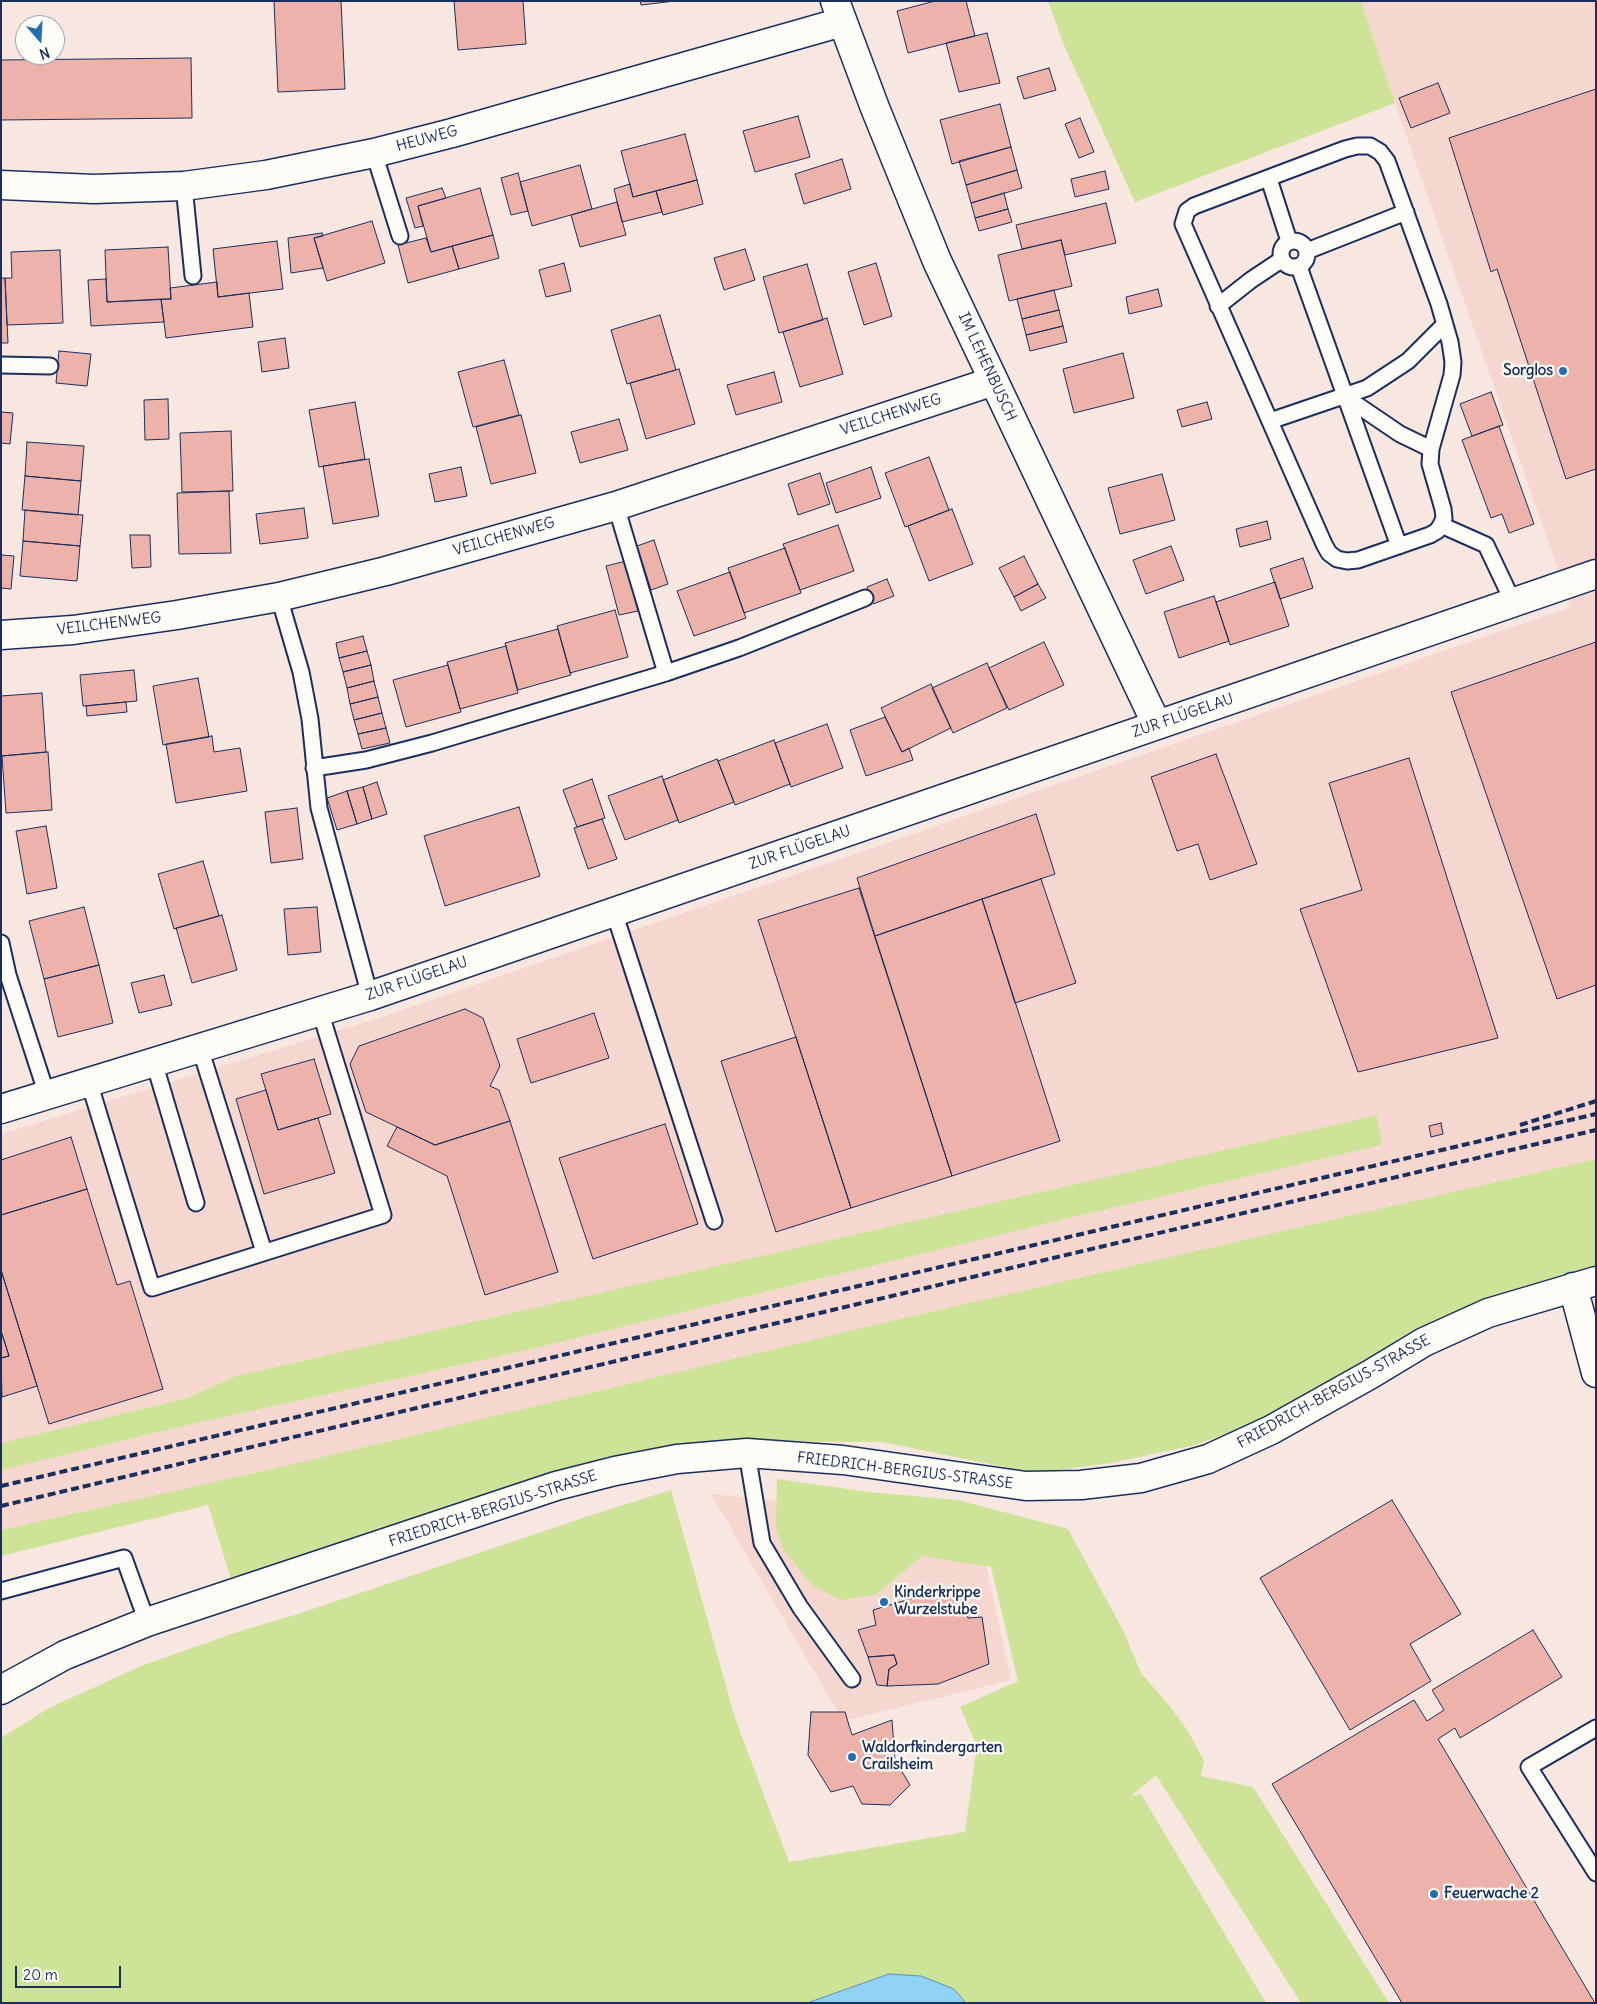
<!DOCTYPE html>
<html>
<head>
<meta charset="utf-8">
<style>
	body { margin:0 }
	#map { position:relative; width:1597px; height:2004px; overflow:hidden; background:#f8e6e0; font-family:Delius,sans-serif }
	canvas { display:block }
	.frame { position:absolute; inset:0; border:2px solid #1b2f5e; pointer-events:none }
	.north { position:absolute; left:15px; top:15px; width:50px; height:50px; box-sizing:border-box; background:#fdfcf7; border:1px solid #a3aaba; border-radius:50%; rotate:161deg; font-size:14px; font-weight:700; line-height:20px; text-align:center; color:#1b2f5e }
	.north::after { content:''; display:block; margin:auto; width:18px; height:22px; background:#1f6fb2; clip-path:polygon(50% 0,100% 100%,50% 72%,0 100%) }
	.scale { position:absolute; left:15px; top:1966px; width:106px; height:22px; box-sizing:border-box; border:2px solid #1b2f5e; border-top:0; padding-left:6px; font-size:15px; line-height:18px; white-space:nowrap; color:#1b2f5e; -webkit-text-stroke:4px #fdfcf7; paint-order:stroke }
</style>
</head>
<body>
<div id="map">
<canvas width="1597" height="2004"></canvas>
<div class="frame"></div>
<div class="north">N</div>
<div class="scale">20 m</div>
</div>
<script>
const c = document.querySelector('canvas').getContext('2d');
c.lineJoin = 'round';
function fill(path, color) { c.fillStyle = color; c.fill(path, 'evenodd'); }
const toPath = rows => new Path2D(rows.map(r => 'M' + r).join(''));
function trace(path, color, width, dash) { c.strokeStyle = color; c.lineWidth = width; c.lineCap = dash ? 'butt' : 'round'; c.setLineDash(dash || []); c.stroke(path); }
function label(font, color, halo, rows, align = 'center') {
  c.font = font + ' Delius,sans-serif'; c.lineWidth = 4.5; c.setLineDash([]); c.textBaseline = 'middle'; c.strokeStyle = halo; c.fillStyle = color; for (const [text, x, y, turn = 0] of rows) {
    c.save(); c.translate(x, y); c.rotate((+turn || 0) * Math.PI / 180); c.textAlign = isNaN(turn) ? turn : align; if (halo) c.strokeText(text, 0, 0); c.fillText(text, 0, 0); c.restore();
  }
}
fill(toPath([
	[1361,1,1596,1,1596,1159,878,1324,289,1465,1,1530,1,1470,192,1424,519,1352,1061,1220,1382,1145,1377,1115,236,1376,187,1398,1,1443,1,1134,376,1019,1571,607,1395,103],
	[711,1494,977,1523,1011,1680,843,1721]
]), '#f5d7d0');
fill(toPath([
	[1048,1,1361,1,1395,103,1135,202,1064,45],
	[1377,1115,1382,1145,1061,1220,519,1352,192,1424,1,1470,1,1443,187,1398,236,1376],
	[1596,1159,1596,1267,1567,1273,1485,1301,1411,1331,1322,1389,1238,1430,1195,1445,1111,1463,1034,1473,882,1442,750,1441,533,1479,231,1579,208,1505,1,1556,1,1530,289,1465,878,1324],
	[777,1479,869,1492,958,1500,1068,1529,1124,1632,1141,1673,1168,1704,1188,1731,1204,1761,1201,1776,1253,1787,1389,2003,1301,2003,1156,1775,1131,1796,1141,1794,1266,2003,966,2003,954,1989,921,1976,889,1974,807,2003,1,2003,1,1738,49,1708,141,1666,240,1631,295,1615,592,1515,671,1490,735,1718,789,1862,965,1832,977,1746,960,1707,1018,1681,991,1567,922,1556,875,1595,841,1600,812,1585,784,1550,776,1527]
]), '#cce398');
const water = toPath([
	[889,1974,921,1976,954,1989,966,2003,807,2003,889,1974]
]);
fill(water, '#90d2f1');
trace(water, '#6191b6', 1);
const building = toPath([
	[274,1,341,1,345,89,278,92,274,1],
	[454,1,523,1,526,44,458,50,454,1],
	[640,1,675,1,641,5,640,1],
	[935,1,966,1,975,36,908,53,897,11,935,1],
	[987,33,1000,83,959,92,946,43,987,33],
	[191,58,192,118,1,120,1,60,191,58],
	[1049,68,1056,90,1024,99,1017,77,1049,68],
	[1438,83,1450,113,1411,128,1399,98,1438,83],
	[1596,89,1596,469,1566,479,1497,269,1491,272,1449,138,1596,89],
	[1000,104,1011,147,952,164,940,120,1000,104],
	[798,116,810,157,755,172,743,131,798,116],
	[1080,118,1094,152,1079,158,1065,124,1080,118],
	[685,134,697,180,633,197,621,151,685,134],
	[1011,147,1017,170,966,185,959,161,1011,147],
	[842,159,851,189,804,204,795,174,842,159],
	[580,165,592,209,532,226,520,182,580,165],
	[1017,170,1022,188,971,203,966,185,1017,170],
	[1105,171,1109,189,1075,197,1071,179,1105,171],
	[518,173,528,211,511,215,501,178,518,173],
	[697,180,703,204,663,215,656,191,697,180],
	[630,184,633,197,656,191,662,212,622,222,614,189,630,184],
	[442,188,446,198,418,206,423,226,415,228,406,198,442,188],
	[480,188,493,235,431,252,418,206,480,188],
	[1004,193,1008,209,975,218,971,203,1004,193],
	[617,202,626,235,580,247,571,215,617,202],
	[1106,203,1116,243,1065,255,1061,240,1022,249,1016,225,1106,203],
	[1008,209,1012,222,979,231,975,218,1008,209],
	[372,221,385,263,327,281,314,238,372,221],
	[322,233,323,236,314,238,323,268,291,273,288,238,322,233],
	[493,235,499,258,459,269,452,246,493,235],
	[426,238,431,252,452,246,459,269,408,283,398,245,426,238],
	[1061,240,1072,286,1009,301,998,255,1061,240],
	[277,241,283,289,218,297,213,249,277,241],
	[168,247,171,299,107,302,105,250,168,247],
	[745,249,755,280,724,290,714,258,745,249],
	[60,250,63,323,7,325,5,278,12,278,11,252,60,250],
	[564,263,571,291,546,297,539,270,564,263],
	[876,263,892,316,864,325,848,272,876,263],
	[807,264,823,320,779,333,763,277,807,264],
	[1,278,5,278,8,343,1,343,1,278],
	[106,279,107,302,161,299,164,322,91,326,88,280,106,279],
	[217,282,218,297,249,293,253,327,166,338,161,299,171,299,170,288,217,282],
	[1158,289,1162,306,1129,314,1126,297,1158,289],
	[1054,290,1059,310,1022,319,1017,299,1054,290],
	[1059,310,1063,326,1026,335,1022,319,1059,310],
	[660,315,676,370,627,384,611,330,660,315],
	[827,318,843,374,800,387,783,332,827,318],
	[1063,326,1067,342,1030,351,1026,335,1063,326],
	[285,338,289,368,262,372,258,342,285,338],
	[59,351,91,354,87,386,56,383,59,351],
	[1123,353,1134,398,1074,413,1063,369,1123,353],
	[504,360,519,415,473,427,458,372,504,360],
	[679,369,695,424,646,439,630,383,679,369],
	[774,372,782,402,736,415,727,385,774,372],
	[1491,392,1503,425,1472,436,1460,404,1491,392],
	[168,399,169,439,145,440,144,400,168,399],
	[355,402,365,459,319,467,309,410,355,402],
	[1207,402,1212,419,1182,427,1177,410,1207,402],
	[1,412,13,413,10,444,1,443,1,412],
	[521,415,536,473,491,484,476,427,521,415],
	[619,419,628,450,580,463,571,432,619,419],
	[1499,426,1534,524,1509,533,1502,514,1491,518,1462,440,1499,426],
	[231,431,233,491,182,492,180,433,231,431],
	[27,442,84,446,81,481,25,476,27,442],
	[929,457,949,510,905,527,885,473,929,457],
	[369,459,379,516,333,524,323,466,369,459],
	[461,467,467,496,435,502,429,474,461,467],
	[871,467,881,498,836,513,826,483,871,467],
	[820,473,830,504,798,515,788,484,820,473],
	[1162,474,1175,520,1120,534,1108,488,1162,474],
	[25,476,81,481,78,515,22,510,25,476],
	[229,491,231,553,179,554,177,493,229,491],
	[304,508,308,538,260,544,256,514,304,508],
	[952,509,973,564,929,581,908,526,952,509],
	[25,510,83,515,80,546,23,541,25,510],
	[1267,521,1271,539,1240,547,1236,529,1267,521],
	[838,525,854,571,800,590,783,544,838,525],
	[130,535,150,535,151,567,132,568,130,535],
	[654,540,668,584,651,590,637,546,654,540],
	[23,541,80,546,77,581,20,576,23,541],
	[1171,546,1184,580,1146,594,1133,560,1171,546],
	[785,548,801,593,744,613,728,568,785,548],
	[1,555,14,556,11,589,1,588,1,555],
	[1024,556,1038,584,1014,597,999,568,1024,556],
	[1303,558,1313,588,1280,599,1270,569,1303,558],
	[626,561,638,611,619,615,606,566,626,561],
	[730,572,746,618,694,636,677,591,730,572],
	[887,579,894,596,873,604,867,587,887,579],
	[1275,582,1289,626,1230,645,1216,602,1275,582],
	[1038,584,1046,598,1021,611,1014,597,1038,584],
	[1214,596,1229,641,1179,658,1164,612,1214,596],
	[615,610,628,657,570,673,557,626,615,610],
	[558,629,571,675,518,690,505,643,558,629],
	[363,636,367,651,339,658,336,643,363,636],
	[1044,642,1064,685,1009,710,989,668,1044,642],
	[1596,642,1596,985,1557,999,1451,692,1596,642],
	[506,646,518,693,460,709,447,662,506,646],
	[367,651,371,665,343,672,339,658,367,651],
	[987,663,1007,708,953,733,932,688,987,663],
	[371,665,374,681,347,688,343,672,371,665],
	[448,665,461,712,406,727,393,680,448,665],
	[134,670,137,701,83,706,80,675,134,670],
	[198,678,209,737,163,745,153,686,198,678],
	[374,681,378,697,350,704,347,688,374,681],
	[931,684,951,728,902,752,881,708,931,684],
	[42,693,46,752,1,756,1,696,42,693],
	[378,697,382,713,354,720,350,704,378,697],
	[126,702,127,712,87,716,86,706,126,702],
	[382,713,386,728,358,734,354,720,382,713],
	[885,717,902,752,909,748,913,760,866,776,850,730,885,717],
	[827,724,843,768,791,787,775,743,827,724],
	[386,728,390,743,362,749,358,734,386,728],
	[212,736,214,752,240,748,247,791,176,803,166,744,212,736],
	[774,740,790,784,735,805,718,761,774,740],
	[48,752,52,810,6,813,2,756,48,752],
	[1216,754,1257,864,1210,880,1198,844,1177,851,1151,777,1216,754],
	[1409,758,1498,1038,1358,1072,1300,909,1362,890,1329,783,1409,758],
	[717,759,734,802,679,823,663,780,717,759],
	[662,776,678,820,625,840,608,796,662,776],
	[592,779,605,818,577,827,563,790,592,779],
	[377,782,387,814,372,819,363,787,377,782],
	[363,787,372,819,357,824,347,791,363,787],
	[347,791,357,824,337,830,327,798,347,791],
	[519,807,540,876,445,906,424,836,519,807],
	[297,808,303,859,271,863,265,812,297,808],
	[1036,814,1055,874,875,936,857,878,1036,814],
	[602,819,617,859,588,869,574,828,602,819],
	[46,826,57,888,27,894,16,831,46,826],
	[203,861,219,916,174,929,158,874,203,861],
	[1041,879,1076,983,1015,1003,982,899,1041,879],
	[859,888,952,1176,851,1208,758,920,859,888],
	[982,899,1060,1141,952,1176,875,936,982,899],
	[84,907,99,965,44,979,29,921,84,907],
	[317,907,321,952,288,955,284,909,317,907],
	[222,915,237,970,192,983,176,928,222,915],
	[99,965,113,1023,58,1037,44,979,99,965],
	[164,975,172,1005,139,1013,131,983,164,975],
	[465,1009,483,1018,500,1066,490,1086,499,1090,510,1121,435,1145,366,1112,350,1064,359,1046,465,1009],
	[594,1013,609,1058,531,1083,517,1039,594,1013],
	[796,1037,851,1208,776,1232,721,1061,796,1037],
	[314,1059,331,1114,278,1130,261,1074,314,1059],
	[266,1090,278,1130,318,1118,335,1173,264,1194,236,1099,266,1090],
	[510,1121,558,1272,485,1295,447,1176,387,1146,397,1127,435,1145,510,1121],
	[1441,1123,1443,1134,1431,1137,1429,1126,1441,1123],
	[665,1124,698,1224,593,1259,559,1158,665,1124],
	[71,1137,87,1189,1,1215,1,1160,71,1137],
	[87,1189,117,1285,130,1281,163,1389,49,1424,1,1270,1,1215,87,1189],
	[1,1270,37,1386,2,1397,1,1358,9,1356,1,1331,1,1270],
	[1,1331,9,1356,1,1358,1,1331],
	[1392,1500,1461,1614,1410,1644,1431,1681,1350,1730,1260,1578,1392,1500],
	[920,1596,964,1597,968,1618,982,1617,989,1664,938,1684,887,1686,889,1669,897,1664,894,1655,868,1657,858,1630,876,1625,873,1610,920,1596],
	[1533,1630,1562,1677,1460,1738,1455,1728,1438,1739,1595,2003,1402,2003,1272,1784,1414,1700,1427,1721,1444,1710,1432,1690,1533,1630],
	[894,1655,897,1664,889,1669,887,1686,877,1685,868,1657,894,1655],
	[811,1712,845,1712,852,1735,892,1720,895,1760,910,1785,890,1805,862,1804,853,1786,831,1792,808,1755,811,1712]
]);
fill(building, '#edb3aa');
trace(building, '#1b2f5e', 1);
const lane = toPath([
	[1357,146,1370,146,1380,152,1387,161,1439,304,1450,342,1453,362,1452,375,1431,449,1430,464,1443,509,1444,518,1441,525,1437,531,1430,535,1358,560,1347,561,1337,559,1329,553,1324,544,1183,224,1187,211,1194,206,1345,149,1357,146],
	[374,153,400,236],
	[1269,179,1289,241],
	[184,186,193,276],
	'1281 254a13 13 0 1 1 26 0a13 13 0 1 1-26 0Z',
	[1307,251,1406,212],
	[1299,267,1399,546],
	[1218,306,1251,280,1281,260],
	[1,365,50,366],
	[1344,396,1400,434,1431,449],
	[1270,421,1367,388,1408,361,1445,324],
	[616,506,666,673],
	[1441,525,1486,545,1513,602],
	[279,597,301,672,310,719,319,808,370,996],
	[314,768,366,760,432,743,666,673,739,648,865,598],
	[614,912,714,1221],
	[1,943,8,975,47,1095],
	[200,1048,264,1252],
	[154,1062,196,1203],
	[89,1082,152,1288,383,1215,320,1011],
	[747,1453,762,1543,800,1607,852,1679],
	[1,1591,124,1558,147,1622],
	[1596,1728,1529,1767,1596,1873]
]);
const street = toPath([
	[835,1,875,108,937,261,1157,725],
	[1,185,94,189,184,186,266,175,374,153,452,133,842,22],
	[1,635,73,630,177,615,279,597,386,571,616,506,994,381],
	[1,1109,370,996,1596,574],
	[1573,1287,1596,1373],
	[1,1690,65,1655,147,1622,556,1486,615,1471,677,1459,747,1453,843,1460,1026,1486,1081,1485,1141,1478,1208,1459,1271,1430,1371,1374,1424,1342,1488,1313,1596,1281]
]);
trace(lane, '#1b2f5e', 19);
trace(street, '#1b2f5e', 31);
trace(lane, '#fdfcf7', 15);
trace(street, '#fdfcf7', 28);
trace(toPath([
	[1520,1125,1596,1101],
	[1,1486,1596,1114],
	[1,1506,1596,1130]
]), '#1b2f5e', 4, [8, 4]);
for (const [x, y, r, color] of [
	[1563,371,5,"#1f6fb2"],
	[884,1602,5,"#1f6fb2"],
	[852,1757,5,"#1f6fb2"],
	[1434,1894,5,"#1f6fb2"]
]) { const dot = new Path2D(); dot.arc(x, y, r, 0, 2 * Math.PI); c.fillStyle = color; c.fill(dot); trace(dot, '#fdfcf7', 2); }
label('15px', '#1b2f5e', '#fdfcf7', [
	["HEUWEG",427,139,-15],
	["IM LEHENBUSCH",987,367,65],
	["VEILCHENWEG",891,415,-18],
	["VEILCHENWEG",504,537,-16],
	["VEILCHENWEG",109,624,-7],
	["ZUR FLÜGELAU",1183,716,-19],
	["ZUR FLÜGELAU",800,848,-19],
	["ZUR FLÜGELAU",417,979,-19],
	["FRIEDRICH-BERGIUS-STRASSE",1334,1392,-29],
	["FRIEDRICH-BERGIUS-STRASSE",905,1471,7],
	["FRIEDRICH-BERGIUS-STRASSE",493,1509,-18]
]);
label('bold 15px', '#1b2f5e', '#fdfcf7', [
	["Sorglos",1553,371,"right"],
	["Kinderkrippe",894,1593],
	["Wurzelstube",894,1610],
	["Waldorfkindergarten",862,1748],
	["Crailsheim",862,1765],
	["Feuerwache 2",1444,1894]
], 'left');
</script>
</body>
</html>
